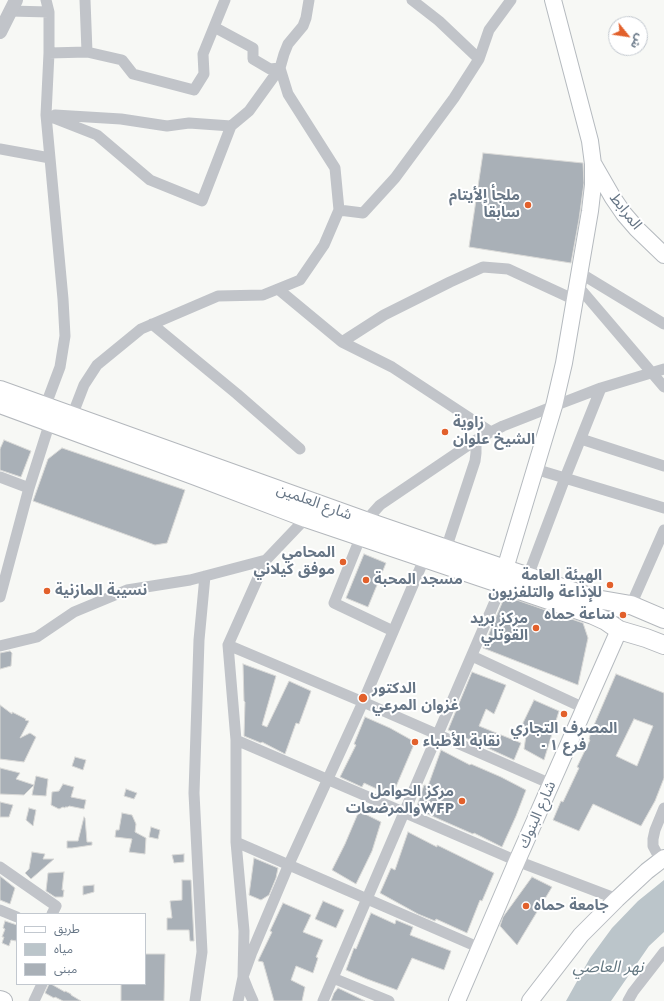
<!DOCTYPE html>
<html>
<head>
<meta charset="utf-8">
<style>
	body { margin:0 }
	#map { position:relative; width:664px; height:1001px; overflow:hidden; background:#f7f8f5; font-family:Jost,"Noto Sans Arabic",sans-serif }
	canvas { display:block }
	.legend { position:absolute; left:16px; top:913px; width:130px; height:72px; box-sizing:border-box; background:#fff; border:1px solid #c2c8cf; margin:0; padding:5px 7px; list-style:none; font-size:12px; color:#677686 }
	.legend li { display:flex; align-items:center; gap:8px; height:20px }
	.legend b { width:20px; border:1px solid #c2c8cf }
	.north { position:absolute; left:608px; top:16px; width:40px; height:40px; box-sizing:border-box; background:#fff; border:1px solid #c2c8cf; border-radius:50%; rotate:120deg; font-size:11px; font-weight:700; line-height:16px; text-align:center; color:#677686 }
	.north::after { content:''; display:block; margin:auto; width:14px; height:18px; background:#e2602b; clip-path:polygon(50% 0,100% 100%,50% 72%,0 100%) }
</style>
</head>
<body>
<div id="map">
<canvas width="664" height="1001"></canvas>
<ul class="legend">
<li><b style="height:5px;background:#fff"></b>طريق</li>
<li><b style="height:11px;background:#bbc5ca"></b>مياه</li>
<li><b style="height:11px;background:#a9b0b7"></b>مبنى</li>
</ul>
<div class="north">ش</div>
</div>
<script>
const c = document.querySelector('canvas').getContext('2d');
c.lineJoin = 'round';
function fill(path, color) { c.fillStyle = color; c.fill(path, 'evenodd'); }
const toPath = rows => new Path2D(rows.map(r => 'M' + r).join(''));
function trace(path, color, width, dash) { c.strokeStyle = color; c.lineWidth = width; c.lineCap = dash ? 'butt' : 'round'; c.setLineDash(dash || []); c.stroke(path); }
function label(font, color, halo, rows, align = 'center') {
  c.font = font + ' Jost,"Noto Sans Arabic",sans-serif'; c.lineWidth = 4; c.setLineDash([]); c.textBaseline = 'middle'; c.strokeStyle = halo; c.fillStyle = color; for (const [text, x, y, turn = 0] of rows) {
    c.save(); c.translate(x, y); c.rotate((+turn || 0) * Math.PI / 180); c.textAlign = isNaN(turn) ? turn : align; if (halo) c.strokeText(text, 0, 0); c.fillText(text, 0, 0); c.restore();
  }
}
fill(toPath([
	[664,880,664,932,649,946,611,1001,566,1001,590,958,612,928,638,901]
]), '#bbc5ca');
const building = toPath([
	[483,153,583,163,584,183,579,219,571,263,469,247,483,153],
	[4,440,31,451,21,477,0,470,0,449,4,440],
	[62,448,185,490,167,543,155,545,33,501,48,459,62,448],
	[364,554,386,563,368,607,346,598,364,554],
	[505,596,583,623,588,638,578,685,483,648,505,596],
	[10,651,12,653,11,666,0,669,0,653,10,651],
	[243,664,276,676,262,725,267,727,289,681,311,691,299,724,296,723,285,754,262,742,261,743,244,736,245,702,244,701,243,664],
	[472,672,506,685,494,714,486,709,479,726,521,743,514,760,448,730,472,672],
	[616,674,664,693,664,778,655,801,641,826,593,804,579,831,553,820,561,801,563,802,579,768,577,767,590,740,589,739,591,732,616,674],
	[634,719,653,726,637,766,616,756,634,719],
	[534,700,559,711,544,760,524,749,527,729,522,725,534,700],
	[0,705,12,714,12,712,26,719,25,720,29,721,20,738,30,733,36,737,24,762,0,759,0,705],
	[365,717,390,728,415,742,392,796,364,783,362,787,340,777,356,745,354,744,365,717],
	[441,750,470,765,471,764,501,777,526,790,516,816,502,847,474,833,473,834,416,809,424,785,428,786,441,750],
	[75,757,86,760,83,770,72,766,75,757],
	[0,768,20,773,16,779,34,785,36,776,48,779,46,796,32,795,34,785,24,795,0,794,0,768],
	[63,784,74,787,71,797,86,800,84,809,69,806,68,807,65,807,65,808,63,807,59,809,51,805,52,792,59,791,63,784],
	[126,789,137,793,134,799,124,796,126,789],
	[0,802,13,805,9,817,0,817,0,802],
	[29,808,36,810,33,826,26,820,29,808],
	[359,811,381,822,372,851,356,884,332,870,345,844,359,811],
	[122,813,132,815,136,824,135,832,146,838,145,854,129,852,132,839,115,837,116,830,119,830,122,813],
	[84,817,85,818,87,842,92,842,92,845,72,848,67,848,67,841,78,841,84,817],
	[151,827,160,830,158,839,149,837,151,827],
	[408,832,437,847,437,845,494,873,482,901,480,900,467,933,436,919,435,921,418,914,380,893,391,868,395,870,408,832],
	[32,852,45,854,43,859,54,859,31,879,25,873,29,869,32,852],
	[184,854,184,862,174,863,172,855,184,854],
	[254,858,278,868,276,878,269,895,261,900,249,895,254,858],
	[64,872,62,890,64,890,63,897,55,897,46,891,48,873,64,872],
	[0,876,15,888,10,904,0,900,0,876],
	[532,877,552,887,517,945,500,926,503,917,532,877],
	[182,880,191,880,194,941,190,941,189,930,167,930,167,918,172,918,170,901,182,900,182,880],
	[94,885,94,892,83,895,83,886,94,885],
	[323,901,344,910,336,928,315,919,323,901],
	[283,903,311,915,303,932,323,940,316,957,318,958,313,973,296,966,291,980,305,987,302,1001,274,1001,263,962,258,961,272,932,270,931,283,903],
	[371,913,395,924,396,920,413,927,410,935,451,951,444,970,412,958,397,990,367,979,346,970,354,948,356,949,371,913],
	[5,921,17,925,17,937,16,941,11,940,9,946,2,943,4,937,2,937,5,929,3,928,5,921],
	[145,954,165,954,164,1001,121,1001,121,984,145,984,145,954],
	[49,984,51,984,65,992,65,991,71,994,71,995,81,1001,63,1001,55,997,54,998,45,993,49,984],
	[338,988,365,1001,331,1001,334,993,338,988]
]);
fill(building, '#a9b0b7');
trace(building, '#d9d9d7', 1);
const secondary = toPath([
	[594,165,613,198,624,214,637,229,664,255],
	[505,569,554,406,564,363,590,211,593,185,593,164,590,141,553,0],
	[457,1001,517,861,619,630],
	[530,1001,581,935,617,899,647,871,664,858]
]);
const primary = toPath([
	[0,390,368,522,505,569,596,599,631,605],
	[0,404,196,476,306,518,593,615,606,621,619,630,646,638,664,645],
	[620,608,626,605,631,605,664,619],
	[0,1000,3,1001]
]);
trace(secondary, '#b5babf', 18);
trace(primary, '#b4b8bd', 20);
trace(toPath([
	[85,0,87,52,122,60,133,74,194,90,204,74,203,54,225,0],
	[412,0,439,21,479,59],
	[10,11,49,12],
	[214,27,253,48,253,59,270,69,280,68],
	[49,53,87,52],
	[46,115,97,135,150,180,202,201,231,126,249,111,280,68,284,54,288,44,303,26,306,18,309,0],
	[55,115,121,119,167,126,189,123,231,126],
	[0,149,50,158],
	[339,210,363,213,395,178,454,98,479,59,489,30,511,0],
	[580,273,664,324],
	[577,285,664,387],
	[278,289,342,342,392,367,491,432],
	[152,324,237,394,300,449],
	[342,342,384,315,450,282,483,267,508,269,575,300],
	[45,407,60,367,65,336,63,299,46,115,49,53,49,12,46,0],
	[72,416,84,385,97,365,141,329,218,296,263,295,300,280,324,245,339,210,335,168,288,94,280,68],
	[581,439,664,466],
	[535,469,664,508],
	[0,477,29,488],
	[368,522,371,515,380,505,476,440,491,432,503,426,554,406,601,388,664,369],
	[361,536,334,603,393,631],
	[446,549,475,461,476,453,476,440],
	[528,576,565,478,601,388],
	[0,597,29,488,50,422],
	[631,605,664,530],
	[228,645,363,702,551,784],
	[0,646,37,637,74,612,127,590,190,580,266,560,306,518],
	[472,656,584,708],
	[236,740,517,861,617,899],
	[236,842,480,948],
	[661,861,653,846,653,839,655,830,664,808],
	[0,867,56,906,52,914],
	[0,910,17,917],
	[333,978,389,1001],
	[34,1001,42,984],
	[195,1001,202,952,194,793,199,640,205,576],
	[238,1001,243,977,244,931,236,842,236,740,228,645,266,560],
	[253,1001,249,992,243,977,252,952,289,864,363,702,425,557],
	[323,1001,502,585],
	[628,1001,633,992,664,952]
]), '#c1c4c9', 11);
trace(toPath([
	[0,32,16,0]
]), '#c1c4c9', 14);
trace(secondary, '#fff', 16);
trace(primary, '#fff', 18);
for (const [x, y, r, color] of [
	[528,205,4,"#e2602b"],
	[445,432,4,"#e2602b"],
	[343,562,4,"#e2602b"],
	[366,580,4,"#e2602b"],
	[610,585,4,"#e2602b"],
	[47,591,4,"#e2602b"],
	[623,615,4,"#e2602b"],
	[536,628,4,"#e2602b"],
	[363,698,5,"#e2602b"],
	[564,714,4,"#e2602b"],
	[415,742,4,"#e2602b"],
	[462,801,4,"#e2602b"],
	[526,906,4,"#e2602b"]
]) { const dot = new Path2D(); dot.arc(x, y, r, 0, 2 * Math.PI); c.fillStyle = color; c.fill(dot); trace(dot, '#fff', 1.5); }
label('bold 15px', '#677686', '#fff', [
	["ملجأ الأيتام",520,196],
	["سابقاً",520,213],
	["زاوية",453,423,"left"],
	["الشيخ علوان",453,440,"left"],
	["المحامي",335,553],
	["موفق كيلاني",335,570],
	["الهيئة العامة",602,576],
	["للإذاعة والتلفزيون",602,593],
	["مسجد المحبة",374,580,"left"],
	["نسيبة المازنية",55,591,"left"],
	["ساعة حماه",615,615],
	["مركز بريد",528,619],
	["القوتلي",528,636],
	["الدكتور",372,689,"left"],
	["غزوان المرعي",372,706,"left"],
	["المصرف التجاري",564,729,"center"],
	["- فرع ١",564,746,"center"],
	["نقابة الأطباء",423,742,"left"],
	["مركز الحوامل",454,792],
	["والمرضعاتWFP",454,809],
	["جامعة حماه",534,906,"left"]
], 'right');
label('15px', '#677686', '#fff', [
	["المرابط",625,212,52],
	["شارع العلمين",314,503,20],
	["شارع البنوك",538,815,-66]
]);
label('italic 16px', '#637781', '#fff', [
	["نهر العاصي",608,968]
]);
</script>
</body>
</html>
